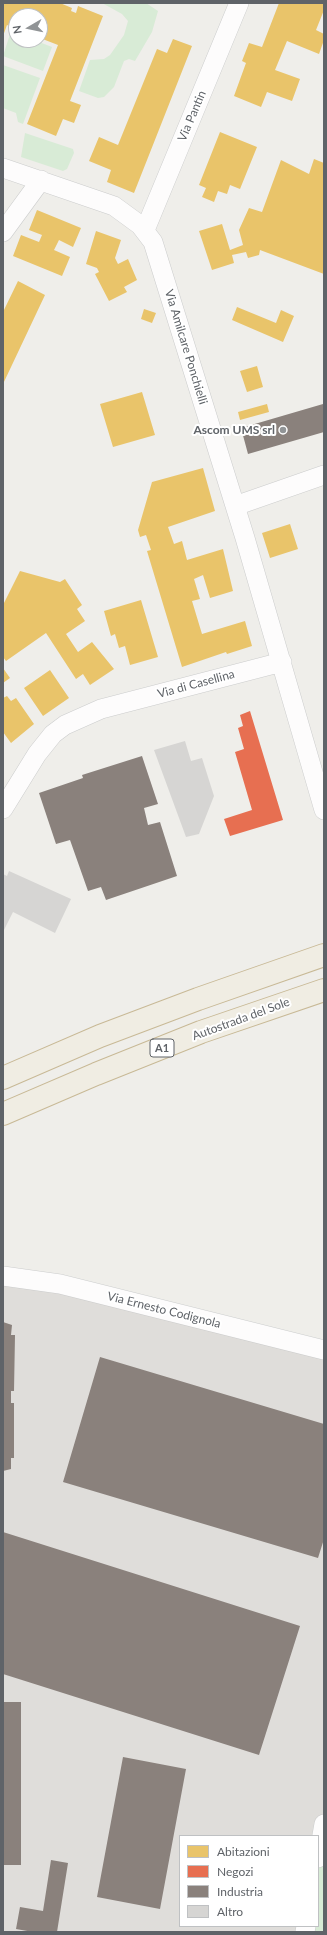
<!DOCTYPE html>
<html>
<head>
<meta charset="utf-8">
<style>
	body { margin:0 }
	#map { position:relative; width:327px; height:1935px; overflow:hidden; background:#efeeea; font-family:Lato,sans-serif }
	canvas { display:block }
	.frame { position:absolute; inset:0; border:4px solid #5f6368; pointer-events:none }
	.legend { position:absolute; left:179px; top:1835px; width:140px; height:92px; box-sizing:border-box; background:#fff; border:1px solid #bfc1c3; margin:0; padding:5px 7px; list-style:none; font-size:12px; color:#5f6368 }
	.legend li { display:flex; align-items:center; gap:8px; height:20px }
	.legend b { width:20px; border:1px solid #bfc1c3 }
	.north { position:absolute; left:8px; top:8px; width:40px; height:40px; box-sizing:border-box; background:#fff; border:1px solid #bfc1c3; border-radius:50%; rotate:261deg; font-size:11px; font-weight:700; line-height:16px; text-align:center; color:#5f6368 }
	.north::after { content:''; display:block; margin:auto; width:14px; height:18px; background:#919496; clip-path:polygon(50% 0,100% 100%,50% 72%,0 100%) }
</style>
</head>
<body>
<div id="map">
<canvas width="327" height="1935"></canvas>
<div class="frame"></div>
<ul class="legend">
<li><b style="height:11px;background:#e9c46a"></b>Abitazioni</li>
<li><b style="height:11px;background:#e76f51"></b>Negozi</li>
<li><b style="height:11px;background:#8a817c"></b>Industria</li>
<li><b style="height:11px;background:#d6d5d3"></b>Altro</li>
</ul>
<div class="north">N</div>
</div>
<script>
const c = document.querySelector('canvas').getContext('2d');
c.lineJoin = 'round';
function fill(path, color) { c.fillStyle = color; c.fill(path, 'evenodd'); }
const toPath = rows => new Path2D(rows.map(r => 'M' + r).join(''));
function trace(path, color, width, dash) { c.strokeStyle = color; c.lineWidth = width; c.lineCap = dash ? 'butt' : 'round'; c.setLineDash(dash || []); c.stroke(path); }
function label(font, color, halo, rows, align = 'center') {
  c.font = font + ' Lato,sans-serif'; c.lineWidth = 4; c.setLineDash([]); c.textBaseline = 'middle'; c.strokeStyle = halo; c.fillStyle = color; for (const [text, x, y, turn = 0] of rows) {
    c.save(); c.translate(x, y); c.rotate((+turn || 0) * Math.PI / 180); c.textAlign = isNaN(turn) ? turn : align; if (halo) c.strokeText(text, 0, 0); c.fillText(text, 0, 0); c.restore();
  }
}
fill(toPath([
	[3,1278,324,1350,324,1824,318,1836,180,1836,180,1926,306,1926,305,1932,3,1932]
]), '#dfddda');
fill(toPath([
	[102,3,146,3,158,11,152,32,135,61,129,59,124,61,114,87,104,97,98,98,79,91,90,60,104,59,110,55,124,35,128,21,122,14],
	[11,31,16,33,16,40,34,40,52,47,43,71,3,56],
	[3,65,40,78,23,124,18,122,16,113,3,108],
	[25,133,73,149,74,153,67,169,63,171,21,157],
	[324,1824,324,1932,305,1932,306,1926,318,1926,318,1858]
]), '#d8ebd6');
fill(toPath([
	[3,3,60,3,72,8,71,11,76,13,78,6,103,16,70,101,81,105,74,123,63,119,56,136,27,124,58,45,40,38,40,16,16,16,16,29,7,25,3,36],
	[279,3,324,3,324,10,316,30,324,34,324,40,319,54,287,41,275,70,300,79,292,101,267,92,261,107,234,96,246,63,242,61,249,43,262,47],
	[173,39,192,46,134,193,107,182,111,170,89,161,99,137,118,145,157,49,167,53],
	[220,132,257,147,240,189,230,185,227,194,218,191,214,202,202,197,206,188,199,185],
	[314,159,324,163,324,274,260,250,259,255,248,258,246,252,232,255,234,263,212,270,199,231,222,224,230,250,243,245,239,230,249,208,262,212,281,160,309,174],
	[37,210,81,228,73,247,59,240,54,250,70,257,62,276,13,256,21,235,39,242,42,235,29,230],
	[96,231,121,240,115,258,118,264,128,259,137,280,124,287,127,292,109,301,95,274,99,272,97,268,86,264],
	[18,281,45,295,3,384,3,312],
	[237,307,276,323,281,310,294,316,283,342,232,320],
	[144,309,156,313,152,323,141,319],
	[257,366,263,387,247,392,240,371],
	[142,392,155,435,113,447,100,404],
	[267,404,269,412,240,420,238,412],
	[203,468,215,511,168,527,174,544,182,541,187,560,223,549,233,591,210,598,203,575,194,579,200,599,192,601,202,634,245,621,252,646,227,654,226,652,182,667,147,551,151,550,146,535,140,537,138,530,152,482],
	[290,524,298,549,270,558,262,533],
	[20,571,60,582,65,579,82,605,77,609,85,621,66,634,78,652,92,642,114,669,90,685,83,674,76,679,46,633,6,661,3,657,3,605],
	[141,600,158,657,130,665,125,646,119,648,115,634,111,636,104,611],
	[3,668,10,678,3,683],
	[50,670,69,698,43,716,24,688],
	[7,696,11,701,16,698,34,724,11,743,3,732,3,698]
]), '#e9c46a');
fill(toPath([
	[250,711,283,820,230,836,224,819,252,810,235,752,244,749,238,728,243,726,240,715]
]), '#e76f51');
fill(toPath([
	[323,404,324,432,248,454,241,428],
	[142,756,158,804,144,808,148,825,160,822,177,876,106,900,101,887,88,891,70,840,56,844,39,793,83,778,82,775],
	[3,1322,12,1325,11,1335,15,1335,14,1391,11,1391,11,1403,14,1403,14,1458,11,1458,11,1469,3,1471],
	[100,1357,324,1424,324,1539,318,1558,63,1482],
	[3,1532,300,1626,259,1755,3,1674],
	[3,1702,21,1702,21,1865,3,1865],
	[123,1757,186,1769,160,1909,97,1897],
	[51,1860,68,1863,57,1932,33,1932,16,1929,20,1907,43,1911]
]), '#8a817c');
fill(toPath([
	[185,741,191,761,202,758,214,796,199,834,186,837,154,750],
	[9,871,71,899,55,933,13,912,3,932,3,874,7,876]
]), '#d6d5d3');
const minor = toPath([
	[3,168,114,206,140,225,153,242,245,538,324,810],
	[145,230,239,3],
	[3,232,41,180],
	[235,506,324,475],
	[3,809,37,754,53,734,65,725,101,709,282,662],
	[3,1276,60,1284,324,1350],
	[318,1858,324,1824],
	[305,1932,306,1926]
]);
const highway = toPath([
	[3,1078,100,1036,198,999,324,955],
	[3,1114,96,1074,201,1032,324,990]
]);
trace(minor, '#cbcccc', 20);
trace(highway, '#c8b996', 24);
trace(minor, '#fdfcfc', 19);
trace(highway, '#f0ede3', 22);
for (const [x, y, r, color] of [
	[283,430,4,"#919496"]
]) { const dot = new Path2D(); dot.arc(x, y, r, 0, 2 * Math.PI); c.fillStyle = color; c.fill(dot); trace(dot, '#fff', 1.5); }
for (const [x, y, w] of [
	[162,1048,24]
]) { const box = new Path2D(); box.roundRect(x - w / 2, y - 9, w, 18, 3); c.fillStyle = '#fff'; c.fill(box); trace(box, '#5f6368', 1); }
label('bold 11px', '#5f6368', null, [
	["A1",162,1048]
]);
label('12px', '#5f6368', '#fff', [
	["Via Pantin",192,116,-67],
	["Via Amilcare Ponchielli",186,347,73],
	["Via di Casellina",196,684,-15],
	["Autostrada del Sole",241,1019,-20],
	["Via Ernesto Codignola",164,1310,14]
]);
label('bold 12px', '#5f6368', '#fff', [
	["Ascom UMS srl",275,430]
], 'right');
</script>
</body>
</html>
